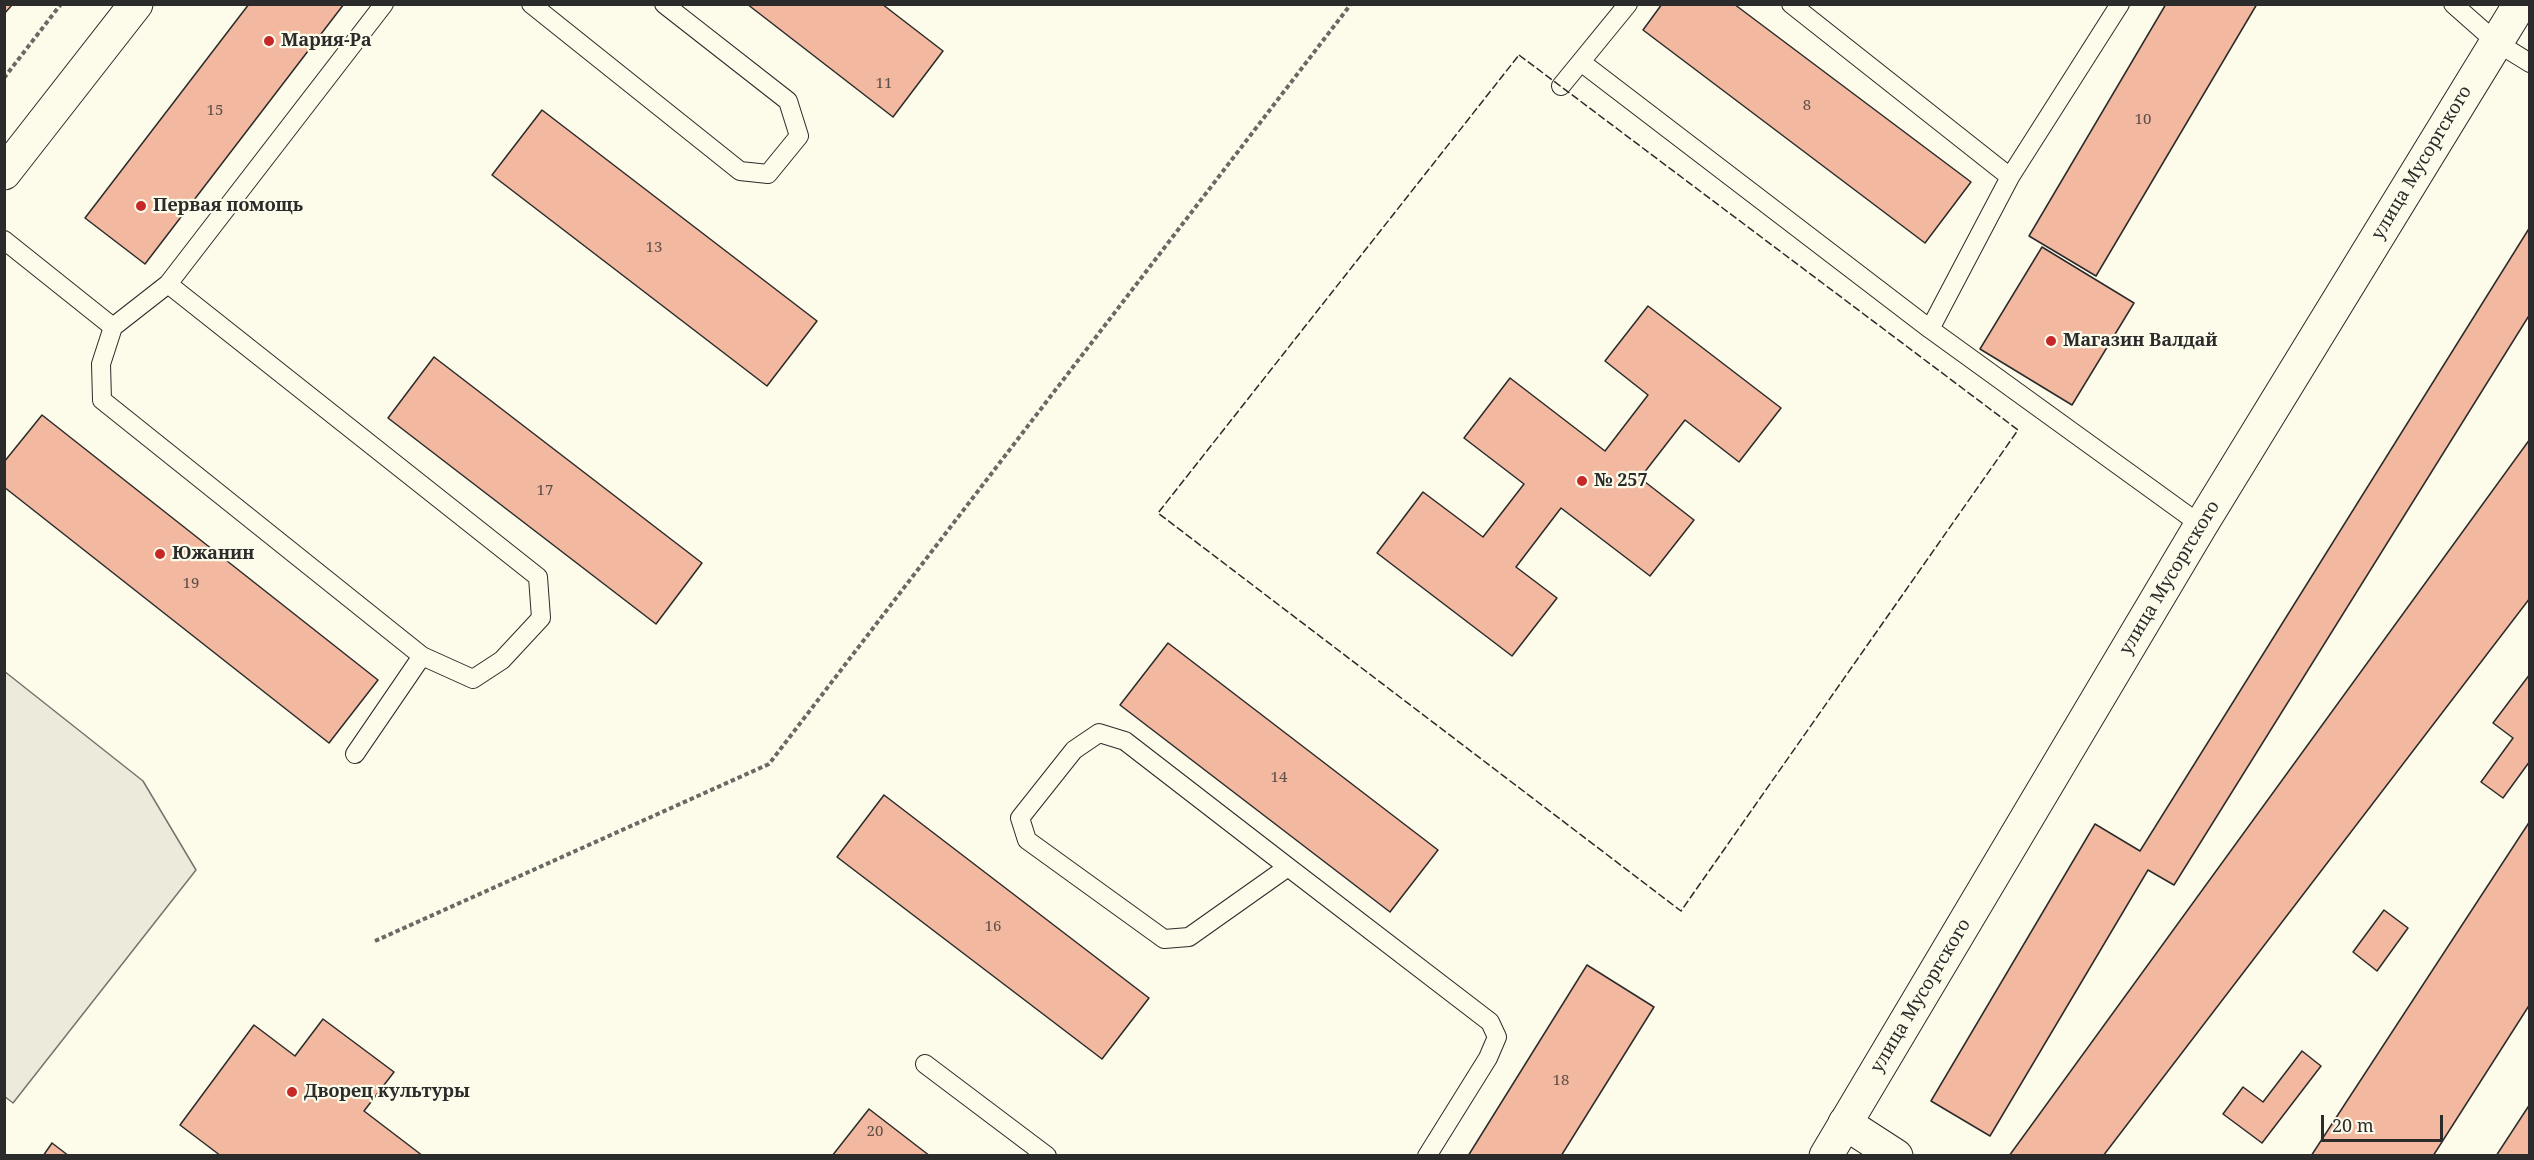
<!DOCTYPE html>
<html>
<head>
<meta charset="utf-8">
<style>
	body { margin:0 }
	#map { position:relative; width:2534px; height:1160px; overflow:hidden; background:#fdfbea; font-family:"Noto Serif",serif }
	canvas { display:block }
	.frame { position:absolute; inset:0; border:6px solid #2b2b2b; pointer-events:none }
	.scale { position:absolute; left:2321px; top:1115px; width:122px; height:27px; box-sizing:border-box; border:3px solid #2b2b2b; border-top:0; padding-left:8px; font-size:18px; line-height:21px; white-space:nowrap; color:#2b2b2b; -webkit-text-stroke:4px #fdfbea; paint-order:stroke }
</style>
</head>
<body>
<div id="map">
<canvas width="2534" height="1160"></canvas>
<div class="frame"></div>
<div class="scale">20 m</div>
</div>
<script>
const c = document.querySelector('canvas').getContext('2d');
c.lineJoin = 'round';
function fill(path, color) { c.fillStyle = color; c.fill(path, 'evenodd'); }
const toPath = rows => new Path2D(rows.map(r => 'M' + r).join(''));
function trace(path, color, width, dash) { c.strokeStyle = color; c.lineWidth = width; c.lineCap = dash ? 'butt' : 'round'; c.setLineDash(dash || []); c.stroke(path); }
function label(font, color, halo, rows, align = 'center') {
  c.font = font + ' "Noto Serif",serif'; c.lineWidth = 4.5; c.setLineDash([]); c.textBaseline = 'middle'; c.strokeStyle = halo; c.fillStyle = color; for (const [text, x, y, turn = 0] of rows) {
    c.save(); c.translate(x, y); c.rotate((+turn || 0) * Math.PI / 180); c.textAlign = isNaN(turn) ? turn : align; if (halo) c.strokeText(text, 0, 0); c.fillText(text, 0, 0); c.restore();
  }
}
const parking = toPath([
	[4,671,143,781,196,870,13,1103,4,1096,4,671]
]);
fill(parking, '#eceadb');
trace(parking, '#74746e', 1.5);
const building = toPath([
	[4,4,12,5,4,14,4,4],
	[249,4,344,4,145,264,85,218,249,4],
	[747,4,882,4,943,51,893,117,747,4],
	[1662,4,1734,4,1971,182,1925,243,1643,30,1662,4],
	[2166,4,2257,4,2096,276,2029,236,2166,4],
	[542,110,817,321,767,386,492,175,542,110],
	[2530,227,2530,314,2174,885,2148,870,1990,1136,1931,1101,2095,824,2140,851,2530,227],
	[2042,247,2134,303,2072,405,1980,349,2042,247],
	[1648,306,1781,408,1739,462,1685,420,1640,478,1694,520,1650,576,1561,508,1516,567,1557,598,1512,656,1377,553,1423,492,1483,537,1524,484,1464,438,1510,378,1605,451,1648,395,1605,361,1648,306],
	[434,357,702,563,656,624,388,418,434,357],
	[42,415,378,680,329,743,4,487,4,462,42,415],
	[2530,439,2530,598,2103,1156,2009,1156,2530,439],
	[1168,643,1438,850,1390,912,1120,705,1168,643],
	[2530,674,2530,761,2503,798,2481,782,2513,738,2493,723,2530,674],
	[884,795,1149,998,1102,1059,837,857,884,795],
	[2530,821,2530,1004,2433,1156,2311,1156,2530,821],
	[2384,910,2408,928,2377,971,2353,952,2384,910],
	[1587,965,1654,1007,1561,1156,1468,1156,1587,965],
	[323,1019,394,1072,364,1111,423,1156,221,1156,180,1125,254,1025,295,1056,323,1019],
	[2302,1051,2321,1066,2262,1143,2223,1114,2243,1087,2263,1102,2302,1051],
	[2530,1104,2530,1156,2496,1156,2530,1104],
	[869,1109,930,1156,832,1156,869,1109],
	[52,1143,69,1156,43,1156,52,1143]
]);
fill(building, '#f2b8a0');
trace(building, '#2b2b2b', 1.5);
const lane = toPath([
	[531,4,740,171,768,174,799,136,788,101,664,4],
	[1791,4,2010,177],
	[2453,4,2496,42,2530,63],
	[1581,62,1930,329,2201,525],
	[1561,86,1628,4],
	[4,240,113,327],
	[168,284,538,577,541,618,502,660,473,679,422,656,102,400,101,364,113,327,168,284],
	[168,284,384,4],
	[1930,329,2010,177,2120,4],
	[355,754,422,656],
	[1288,867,1189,937,1164,939,1027,840,1020,818,1074,750,1099,733,1125,741,1288,867,1490,1022,1497,1037,1488,1058,1427,1156],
	[925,1064,1047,1156]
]);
const street = toPath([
	[4,173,136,4],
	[1845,1123,1896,1156]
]);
const secondary = toPath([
	[1826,1156,2201,525,2520,4]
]);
trace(lane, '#2b2b2b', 20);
trace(street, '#2b2b2b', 35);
trace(secondary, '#2b2b2b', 35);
trace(toPath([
	[4,78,61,4],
	[375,941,769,764,1351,4]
]), '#6a6964', 4, [4.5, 3]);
trace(lane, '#fdfbea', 18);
trace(street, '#fdfbea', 33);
trace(secondary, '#fdfbea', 33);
trace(toPath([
	[1519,55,2018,430,1681,911,1158,513,1519,55]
]), '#2b2b2b', 1.5, [8, 3]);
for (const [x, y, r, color] of [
	[269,41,6,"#c62828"],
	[141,206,6,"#c62828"],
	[2051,341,6,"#c62828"],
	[1582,481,6,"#c62828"],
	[160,554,6,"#c62828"],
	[292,1092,6,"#c62828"]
]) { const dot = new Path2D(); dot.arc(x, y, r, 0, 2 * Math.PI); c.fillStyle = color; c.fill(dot); trace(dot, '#fdfbea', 2); }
label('15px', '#5d4e48', null, [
	["11",884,84],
	["8",1807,106],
	["15",215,111],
	["10",2143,120],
	["13",654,248],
	["17",545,491],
	["19",191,584],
	["14",1279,778],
	["16",993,927],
	["18",1561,1081],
	["20",875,1132]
]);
label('bold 18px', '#2b2b2b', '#fdfbea', [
	["Мария-Ра",281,41],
	["Первая помощь",153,206],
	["Магазин Валдай",2063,341],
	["№ 257",1594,481],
	["Южанин",172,554],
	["Дворец культуры",304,1092]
], 'left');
label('18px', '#2b2b2b', '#fdfbea', [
	["улица Мусоргского",2422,163,-59],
	["улица Мусоргского",2170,578,-59],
	["улица Мусоргского",1921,996,-59]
]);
</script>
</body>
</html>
